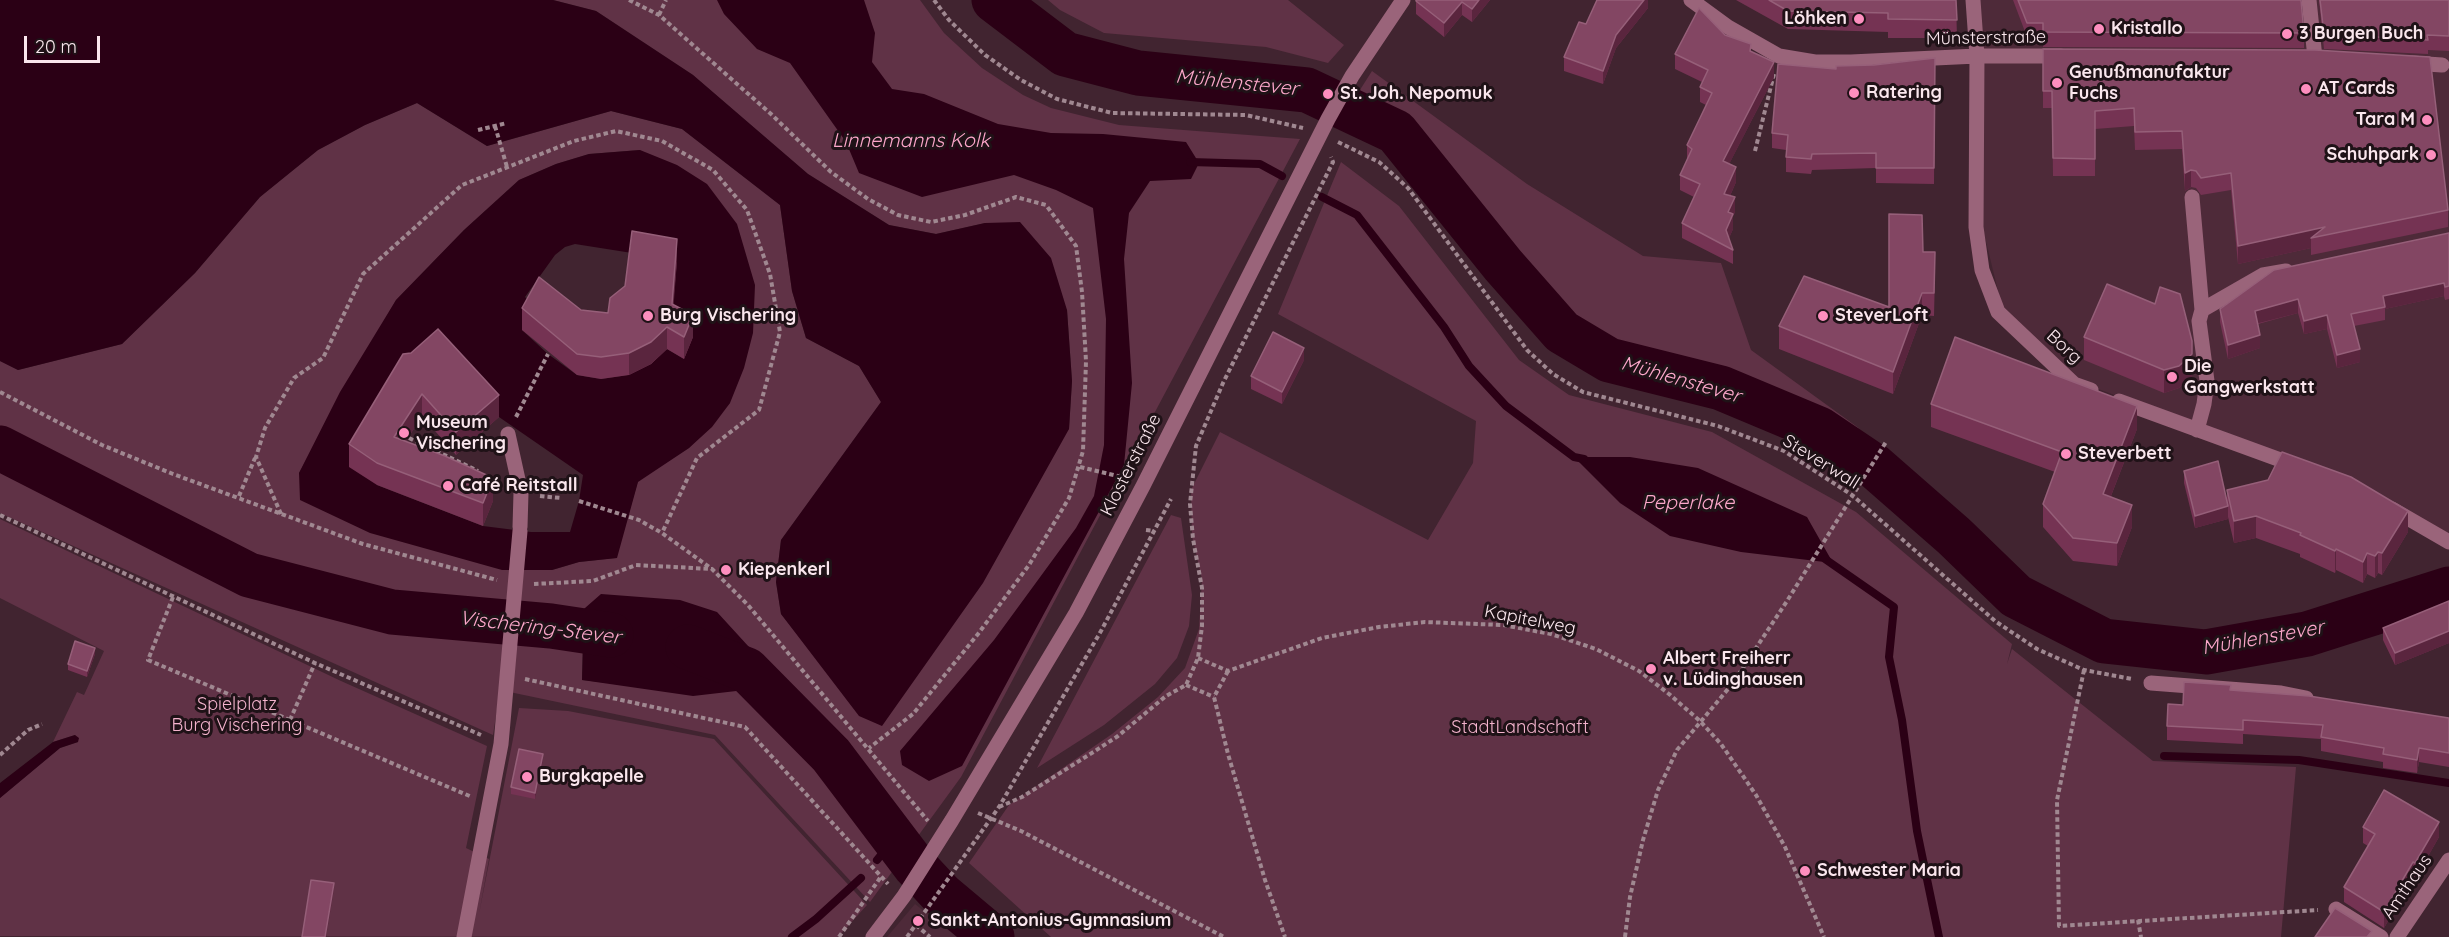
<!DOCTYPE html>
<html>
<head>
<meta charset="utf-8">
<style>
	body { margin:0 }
	#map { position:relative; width:2449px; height:937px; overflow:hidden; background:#412430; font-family:Quicksand,sans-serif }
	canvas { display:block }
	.scale { position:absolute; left:24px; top:36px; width:76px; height:27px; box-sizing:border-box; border:3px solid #fae6ed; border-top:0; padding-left:8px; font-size:18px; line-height:21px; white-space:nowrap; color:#fae6ed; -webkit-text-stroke:4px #1f1217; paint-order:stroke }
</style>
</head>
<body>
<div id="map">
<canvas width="2449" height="937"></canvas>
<div class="scale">20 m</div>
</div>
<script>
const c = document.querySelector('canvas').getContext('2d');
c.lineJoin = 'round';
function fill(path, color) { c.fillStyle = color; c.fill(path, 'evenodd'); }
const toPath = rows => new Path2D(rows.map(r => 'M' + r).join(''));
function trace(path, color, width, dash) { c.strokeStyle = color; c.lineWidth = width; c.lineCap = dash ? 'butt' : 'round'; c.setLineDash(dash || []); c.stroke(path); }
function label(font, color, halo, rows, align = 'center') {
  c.font = font + ' Quicksand,sans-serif'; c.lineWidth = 6; c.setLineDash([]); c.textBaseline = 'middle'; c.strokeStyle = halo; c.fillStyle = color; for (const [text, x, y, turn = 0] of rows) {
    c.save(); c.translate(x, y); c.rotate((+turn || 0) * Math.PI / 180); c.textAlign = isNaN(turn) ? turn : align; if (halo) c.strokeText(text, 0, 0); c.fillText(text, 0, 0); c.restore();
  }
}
fill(toPath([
	[1977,0,2449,0,2449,540,2351,484,2077,381,2002,307,1980,217],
	[915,904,957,937,887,937]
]), '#4e2a39');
fill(toPath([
	[553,0,920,0,944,33,982,68,1023,95,1051,108,1119,125,1300,139,961,777,870,902,715,735,500,690,493,735,0,513,0,361,18,370,122,344,195,273,260,197,318,150,365,125,417,103,487,146,611,111,682,129,780,205,792,291,806,338,859,366,881,402,781,540,776,582,781,614,818,660,1069,429,1072,381,1067,310,985,223,936,234,889,225,808,174,693,75,596,11],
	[640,150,730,403,689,448,638,481,616,558,579,562,552,570,299,473,396,300,464,230,519,180,556,164,589,154],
	[553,609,577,615,626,685,582,680,583,641,550,639],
	[1048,0,1288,0,1344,45,1328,63,1266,47,1104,33,1060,10],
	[1372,71,1527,184,1643,256,1721,263,1751,350,1860,429,1764,386,1622,351,1569,319,1405,119,1358,93],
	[1341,162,1399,206,1519,360,1569,395,1712,432,1856,512,2012,644,2007,664,2012,649,2153,761,2296,767,2281,937,1051,937,969,863,1009,805,1112,734,1158,697,1185,668,1199,629,1202,579,1192,536,1191,490,1220,432,1428,540,1473,463,1476,421,1278,314],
	[1171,515,1181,518,1192,595,1189,626,1177,658,1155,684,1104,725,1037,768],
	[0,519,341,681,487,746,466,848,489,859,479,914,519,708,568,711,714,739,867,905,838,937,0,936,0,798,60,748,78,742,75,735,53,742,77,692,84,695,104,651,0,598]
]), '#603246');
fill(toPath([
	[0,0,553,0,596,11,693,75,808,174,889,225,936,234,985,223,1020,222,1051,258,1067,310,1072,381,1069,429,983,583,882,726,859,716,781,614,776,582,781,540,881,402,859,366,806,338,792,291,780,205,682,129,611,111,487,146,417,103,365,125,318,150,260,197,195,273,122,344,18,370,0,361],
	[717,0,864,0,875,33,872,62,892,89,924,94,998,124,1051,133,1103,134,1186,142,1199,163,1191,179,1150,181,1129,213,1124,259,1132,383,1124,465,962,766,929,781,902,765,900,751,994,640,1076,528,1094,496,1104,445,1106,319,1093,208,1056,190,1014,175,922,197,859,173,846,142,790,63,757,49,724,14],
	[640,150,677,165,707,184,737,224,755,285,753,333,744,368,730,403,712,427,689,448,638,482,617,558,579,562,552,570,502,570,370,533,300,500,299,473,340,392,396,300,464,230,519,180,556,164,589,154],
	[575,244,632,253,684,359,667,349,651,364,628,375,601,379,577,375,548,354,522,330,535,307,525,297,555,255,565,247],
	[438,352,499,417,583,475,579,501,570,532,531,532,483,526,377,485],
	[1574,457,1630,457,1698,468,1807,517,1833,563,1741,552,1670,536,1620,503],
	[601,594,680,600,717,612,749,647,745,690,693,696,582,680,583,642,550,640,553,609,577,615],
	[75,735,79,738,78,742,60,748,0,798,0,783,53,742]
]), '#2b0015');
trace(toPath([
	[1190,162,1260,164,1282,176],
	[1322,197,1357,215,1444,327,1469,366,1506,406,1574,457,1584,459],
	[1825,559,1894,607,1889,657,1902,720,1917,831,1939,937],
	[2164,756,2299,760,2449,783],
	[877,860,894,839],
	[792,937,816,919,861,878]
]), '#2b0015', 8);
trace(toPath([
	[994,0,1065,54,1138,73,1307,90,1396,132,1503,265,1562,332,1609,360,1721,388,1819,429,1874,466,1954,536,2016,596,2104,641,2206,652,2307,634,2449,589],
	[0,448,249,575,392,612,551,626,611,635],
	[688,647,747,670,831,755,915,866,942,895,992,937]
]), '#2b0015', 45);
trace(toPath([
	[629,0,659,15,771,114,831,172,868,199,898,215,931,222,965,215,1016,197,1046,205,1076,246,1082,292,1086,361,1083,451,1069,498,1029,565,978,634,913,714,869,748],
	[934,0,949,20,985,55,1021,80,1057,99,1112,113,1246,115,1303,128],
	[659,15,666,0],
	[495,126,507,167],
	[478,130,507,123],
	[1338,142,1379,162,1408,188,1527,350,1553,374,1583,392,1718,426,1784,451,1852,495,1995,621,2037,649,2084,670,2132,679],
	[1755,151,1774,74],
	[0,392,102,445,173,474,363,544,497,580],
	[516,417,548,354],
	[409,438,478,471],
	[1080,467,1126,478],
	[239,496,255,458],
	[540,496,561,498],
	[579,501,639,520,662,533,712,569,748,605,928,821],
	[281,514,256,457,265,428,294,378,323,358,363,274,462,185,574,141,616,131,662,141,713,170,747,210,770,274,780,332,759,410,697,458,662,533],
	[0,515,315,663,481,735],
	[1146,530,1154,531],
	[534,584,593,581,636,565,712,569],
	[173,597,148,660,472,797],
	[1198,658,1228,671,1322,638,1379,627,1425,622,1503,625,1551,634,1596,649,1639,671,1669,694,1700,721,1721,744,1756,795,1785,847,1824,937],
	[2084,670,2057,800,2059,926,2318,910],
	[1228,671,1214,697,1228,754,1265,880,1285,937],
	[525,679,745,727,888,884],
	[1186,685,1214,697],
	[290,720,315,663],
	[0,755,28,730,42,724],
	[999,807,1022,797,1095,751,1118,736,1166,696,1186,685,1198,658,1202,626,1202,588,1193,539,1190,504,1196,446,1223,383,1333,162,1331,157],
	[978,813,1021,831,1224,937],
	[2138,920,2141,937],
	[916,925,930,937],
	[839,937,880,878],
	[907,937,999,807,1101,631,1171,499],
	[1625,937,1630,897,1643,840,1658,790,1677,750,1733,683,1787,601,1886,442]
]), '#a08891', 4, [4.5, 3]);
trace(toPath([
	[1691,0,1728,27,1779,56,1815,62,1851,62,1977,56,2061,56],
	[1973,0,1977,56,1976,227,1982,270,1998,312,2074,384,2091,390],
	[2309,0,2315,58],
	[2412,63,2442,65],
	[2192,197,2202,310,2199,321,2207,381,2204,404,2197,430],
	[2202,310,2263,275,2286,271],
	[2119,401,2297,466],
	[508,434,521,493,520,527],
	[2392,509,2449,542],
	[2151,683,2281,693,2306,698],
	[2336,909,2381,937],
	[464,937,501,744,520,531],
	[873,937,904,896,952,820,1076,613,1143,486,1328,119,1352,76,1403,0],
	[2397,937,2449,860]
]), '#9a647a', 15);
fill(toPath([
	[1416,0,1490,0,1472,22,1462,15,1444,37,1416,14],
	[1648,0,1648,8,1616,48,1603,84,1564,71,1564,57,1586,24],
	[1736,0,1956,0,1957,38,1888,38,1888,32,1788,29],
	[2013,0,2301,0,2304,33,2304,48,2043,47,2043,38,2027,37],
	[2319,0,2449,0,2449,51,2428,50,2428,54,2324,49],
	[1725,35,1751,51,1774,77,1729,164,1736,182,1730,196,1735,212,1733,216,1733,229,1729,238,1733,250,1733,264,1682,238,1682,223,1694,197,1680,190,1680,175,1687,160,1687,145,1706,105,1700,102,1700,87,1702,82,1675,69,1675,54],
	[2043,49,2448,210,2448,227,2311,255,2311,248,2238,264,2231,190,2201,195,2196,188,2191,187,2185,191,2182,149,2135,150,2134,126,2095,129,2095,176,2053,176,2052,108,2043,108],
	[1935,58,1934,184,1876,183,1876,168,1812,170,1811,174,1786,172,1786,150,1772,148,1772,133,1836,69],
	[2449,233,2449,299,2445,300,2444,296,2385,309,2385,320,2354,326,2360,362,2337,368,2327,329,2304,334,2298,313,2258,324,2260,348,2228,359,2220,322,2220,309],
	[1923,252,1935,275,1934,316,1922,315,1893,394,1779,349,1779,326,1889,307],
	[677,261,673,305,693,337,684,359,667,349,651,364,629,375,601,379,577,375,522,330,522,308,581,310,608,313],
	[2084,337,2192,341,2192,377,2179,388,2164,393,2084,360],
	[403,354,499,417,456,455,422,416,406,441,493,501,483,526,377,485,349,467,349,444],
	[1304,360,1282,404,1251,389,1251,376],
	[1931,404,2137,429,2111,496,2132,527,2117,566,2073,561,2043,527,2043,504,2055,472,1931,427],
	[2184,471,2227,500,2227,490,2408,532,2382,575,2378,573,2375,578,2367,574,2363,583,2336,570,2335,573,2300,557,2300,554,2256,538,2234,543,2228,517,2228,519,2195,528,2184,483],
	[2449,601,2449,643,2395,665,2383,640,2383,628],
	[95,654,87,677,68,670,68,664],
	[2230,690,2449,718,2449,767,2419,762,2417,773,2383,768,2383,762,2321,751,2321,739,2243,734,2243,744,2167,740,2167,726,2183,705],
	[543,760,535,799,511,794,511,787],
	[2363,827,2439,837,2415,879,2413,878,2384,928,2344,902,2344,887,2368,846,2363,843]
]), '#753353');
fill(toPath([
	[1479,0,1490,0,1472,22,1472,9],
	[1644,0,1648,0,1648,8,1616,48,1603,84,1603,71,1616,35],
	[1462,2,1462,15,1444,37,1444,23],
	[1774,62,1774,77,1723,176,1723,161],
	[1736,167,1736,182,1724,209,1724,194],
	[2191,170,2191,187,2185,191,2185,173],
	[1735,197,1735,212,1733,216,1733,229,1726,245,1726,230,1728,212],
	[2325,227,2311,238,2311,248,2238,264,2238,246],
	[677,239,677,261,672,326,672,304],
	[2444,283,2444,296,2385,309,2383,296],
	[1922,293,1922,315,1893,394,1893,372],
	[2298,299,2298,313,2255,324,2255,311],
	[693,315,693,337,684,359,684,337],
	[2327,315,2327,329,2304,334,2304,321],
	[667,327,667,349,651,364,629,375,629,353],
	[2260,335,2260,348,2228,359,2228,345],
	[1304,348,1304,360,1282,404,1282,392],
	[2360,349,2360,362,2337,368,2337,355],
	[2192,354,2192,377,2179,388,2164,393,2164,370],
	[422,394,422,416,394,460,394,437],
	[499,395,499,417,456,455,456,432],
	[2137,406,2137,429,2103,516,2103,494],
	[493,478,493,501,483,526,483,503],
	[2132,505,2132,527,2117,566,2117,543],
	[2228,506,2228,519,2195,528,2195,516],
	[2408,511,2408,532,2382,575,2382,553],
	[2256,516,2256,538,2234,543,2234,521],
	[2336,549,2336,570,2335,573,2335,551],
	[2378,552,2378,573,2375,578,2375,556],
	[2367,553,2367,574,2363,583,2363,562],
	[2449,631,2449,643,2395,665,2395,653],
	[95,648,95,654,87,677,87,671],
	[2419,748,2419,762,2417,773,2417,760],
	[543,754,543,760,535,799,535,793],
	[2439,822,2439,837,2415,879,2415,863],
	[2413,862,2413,878,2384,928,2384,912],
	[334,883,334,889,326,937,325,937]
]), '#5a253e');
const building = toPath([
	[1416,0,1479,0,1472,9,1462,2,1444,23,1416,1,1416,0],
	[1597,0,1644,0,1616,35,1603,71,1564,57,1579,22,1586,24,1597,0],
	[1769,0,1956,0,1957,20,1888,19,1888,13,1788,11,1769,0],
	[2018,0,2301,0,2304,33,2043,32,2043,23,2027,23,2018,0],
	[2320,0,2449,0,2449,36,2427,35,2428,40,2324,34,2320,0],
	[1699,8,1725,35,1751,44,1750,51,1774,62,1723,161,1736,167,1724,194,1735,197,1728,212,1733,214,1726,230,1733,250,1682,223,1700,184,1680,175,1692,149,1687,145,1712,93,1700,87,1708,70,1675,54,1699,8],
	[2043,49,2315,50,2430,57,2448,210,2311,238,2325,227,2238,246,2231,173,2201,178,2196,171,2191,170,2185,173,2182,131,2135,132,2134,108,2095,111,2095,159,2053,158,2052,91,2043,91,2043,49],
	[1935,58,1934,168,1876,168,1876,153,1812,154,1811,159,1786,157,1788,135,1772,133,1778,64,1836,69,1836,66,1874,65,1935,58],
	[1889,214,1922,215,1923,252,1935,252,1934,293,1922,293,1893,372,1779,326,1804,276,1889,307,1889,214],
	[632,231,677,239,672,304,693,315,684,337,667,327,651,342,629,353,601,357,577,354,522,308,539,277,581,310,608,313,610,298,625,286,632,231],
	[2449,233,2449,286,2445,287,2444,283,2383,296,2385,307,2351,314,2360,349,2337,355,2327,315,2304,321,2298,299,2255,311,2260,335,2228,345,2220,309,2274,270,2449,233],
	[2107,284,2155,304,2160,287,2180,294,2192,341,2192,354,2179,366,2164,370,2084,337,2107,284],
	[438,329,499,395,456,432,422,394,394,437,445,456,493,478,483,503,377,463,349,444,403,354,411,353,438,329],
	[1273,332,1304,348,1282,392,1251,376,1273,332],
	[1955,337,2137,406,2103,494,2132,505,2117,543,2073,538,2043,504,2062,452,1931,404,1955,337],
	[2282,452,2351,477,2408,511,2382,553,2378,552,2375,556,2367,553,2363,562,2336,549,2335,551,2300,535,2301,533,2256,516,2234,521,2227,490,2268,480,2282,452],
	[2218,461,2228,506,2195,516,2184,471,2218,461],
	[2449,601,2449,631,2395,653,2383,628,2449,601],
	[75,641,95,648,87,671,68,664,75,641],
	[2184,682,2231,685,2230,690,2309,696,2449,718,2449,753,2419,748,2417,760,2383,754,2384,748,2321,737,2323,725,2243,720,2243,730,2167,726,2168,704,2183,705,2184,682],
	[519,749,543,754,535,793,511,787,519,749],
	[2384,790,2439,822,2415,863,2413,862,2384,912,2344,887,2375,834,2363,827,2384,790],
	[311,880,334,883,325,937,302,937,311,880],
	[2335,908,2372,931,2367,937,2315,937,2335,908]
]);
fill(building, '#834663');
trace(building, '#965f79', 1.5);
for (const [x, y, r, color] of [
	[1859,19,6,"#fd8ebe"],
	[2099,29,6,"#fd8ebe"],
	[2287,34,6,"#fd8ebe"],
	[2057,83,6,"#fd8ebe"],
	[2306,89,6,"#fd8ebe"],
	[1854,93,6,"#fd8ebe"],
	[1328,94,6,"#fd8ebe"],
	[2427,120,6,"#fd8ebe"],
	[2431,155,6,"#fd8ebe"],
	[648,316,6,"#fd8ebe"],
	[1823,316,6,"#fd8ebe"],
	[2172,377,6,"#fd8ebe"],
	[404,433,6,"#fd8ebe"],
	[2066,454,6,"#fd8ebe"],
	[448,486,6,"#fd8ebe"],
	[726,570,6,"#fd8ebe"],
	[1651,669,6,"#fd8ebe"],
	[527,777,6,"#fd8ebe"],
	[1805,871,6,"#fd8ebe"],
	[918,921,6,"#fd8ebe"]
]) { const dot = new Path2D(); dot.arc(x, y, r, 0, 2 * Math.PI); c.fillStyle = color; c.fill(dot); trace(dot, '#1f1217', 2); }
label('bold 18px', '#fae6ed', '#1f1217', [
	["Löhken",1847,19,"right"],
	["Kristallo",2111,29],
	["3 Burgen Buch",2299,34],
	["Genußmanufaktur",2069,73],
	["Fuchs",2069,94],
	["AT Cards",2318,89],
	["Ratering",1866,93],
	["St. Joh. Nepomuk",1340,94],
	["Tara M",2415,120,"right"],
	["Schuhpark",2419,155,"right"],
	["Burg Vischering",660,316],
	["SteverLoft",1835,316],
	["Die",2184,367],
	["Gangwerkstatt",2184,388],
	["Museum",416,423],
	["Vischering",416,444],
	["Steverbett",2078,454],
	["Café Reitstall",460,486],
	["Kiepenkerl",738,570],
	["Albert Freiherr",1663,659],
	["v. Lüdinghausen",1663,680],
	["Burgkapelle",539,777],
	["Schwester Maria",1817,871],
	["Sankt-Antonius-Gymnasium",930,921]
], 'left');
label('18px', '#fae6ed', '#1f1217', [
	["Münsterstraße",1986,38,-1],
	["Borg",2064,347,43],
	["Steverwall",1821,462,32],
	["Klosterstraße",1131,465,-63],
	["Kapitelweg",1530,620,11],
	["Amthaus",2407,887,-56]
]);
label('18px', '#f4b3cd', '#1f1217', [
	["Spielplatz",237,705],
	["Burg Vischering",237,726],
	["StadtLandschaft",1520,728]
]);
label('italic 20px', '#fca7ca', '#1f1217', [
	["Mühlenstever",1237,83,6],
	["Linnemanns Kolk",911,141],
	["Mühlenstever",1681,380,16],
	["Peperlake",1688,503],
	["Vischering-Stever",540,628,7],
	["Mühlenstever",2263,638,-10]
]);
</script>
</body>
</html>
